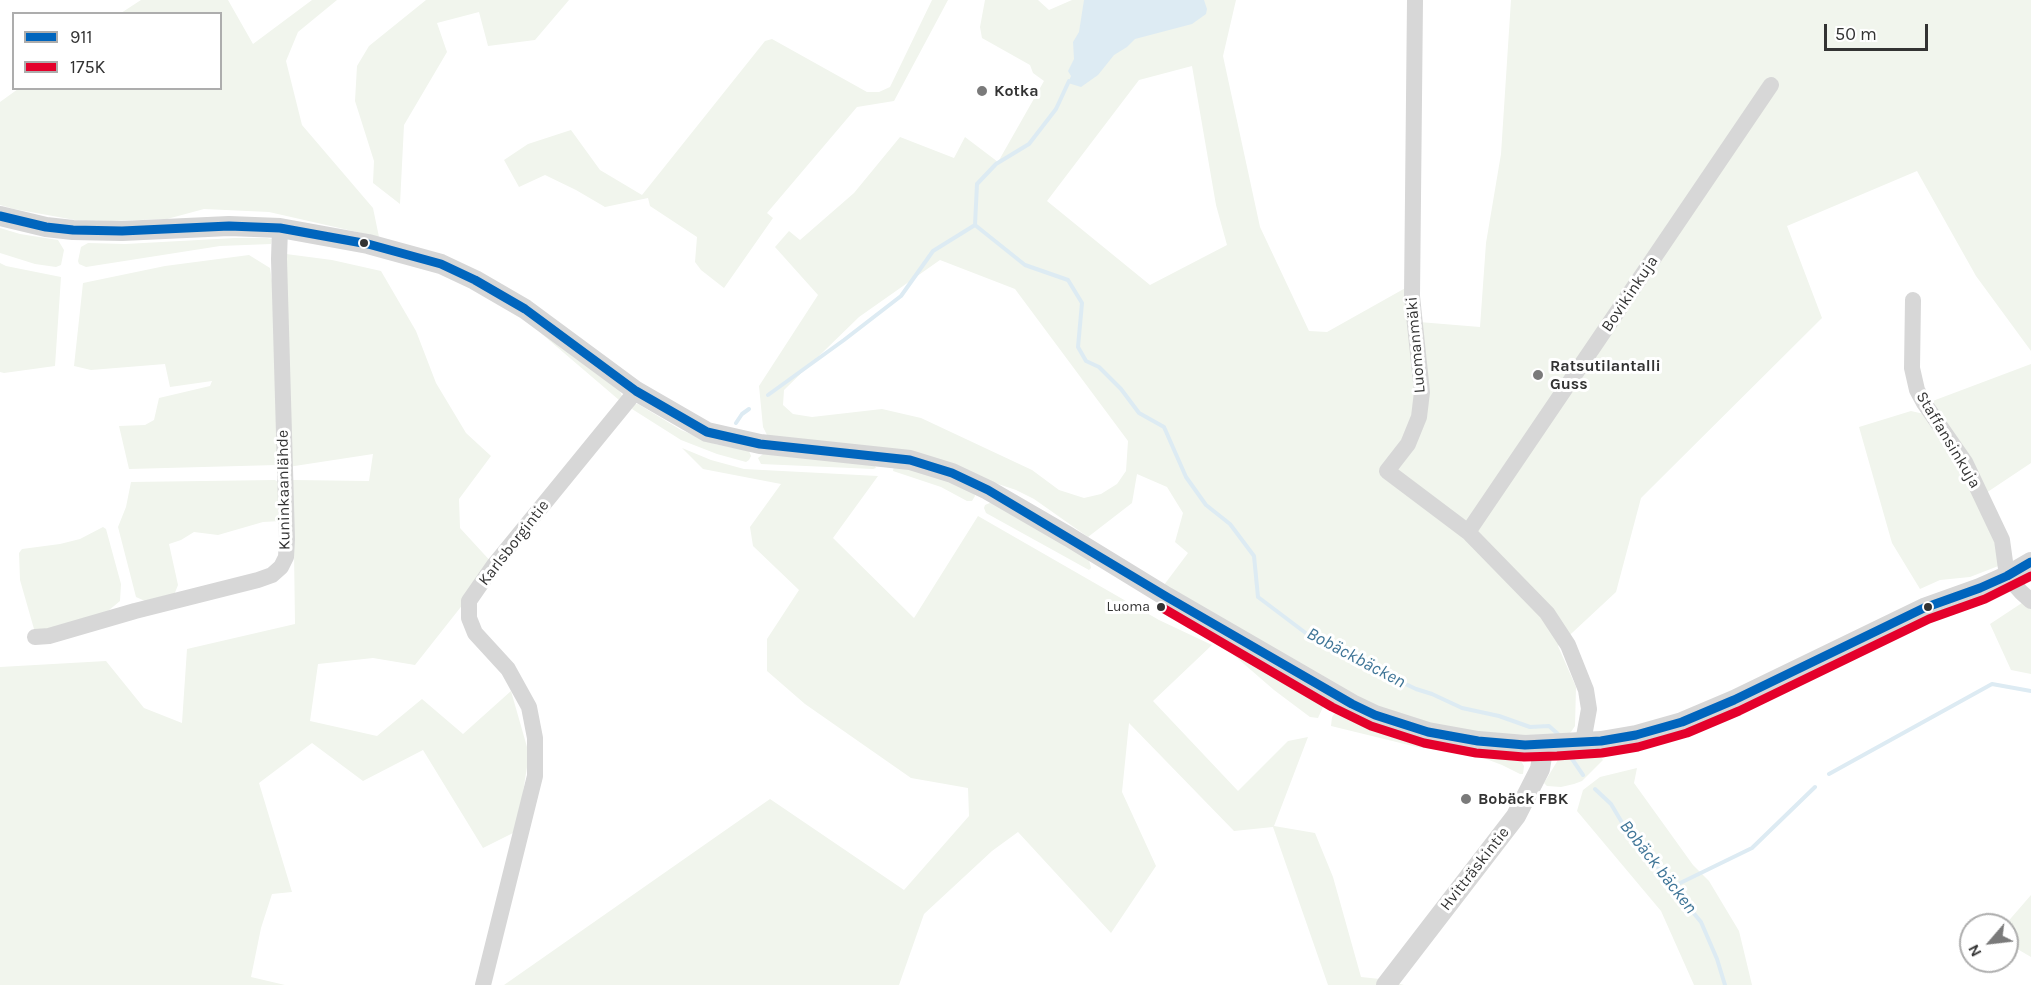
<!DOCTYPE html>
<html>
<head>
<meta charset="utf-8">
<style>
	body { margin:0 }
	#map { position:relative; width:2031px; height:985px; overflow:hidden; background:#fff; font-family:Karla,sans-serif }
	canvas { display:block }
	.legend { position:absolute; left:12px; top:12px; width:210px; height:78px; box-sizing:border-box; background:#fff; border:2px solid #adadad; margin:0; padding:8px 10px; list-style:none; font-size:18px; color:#333 }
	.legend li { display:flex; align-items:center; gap:12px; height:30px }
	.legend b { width:30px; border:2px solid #adadad }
	.north { position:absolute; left:1959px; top:913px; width:60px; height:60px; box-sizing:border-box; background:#fff; border:2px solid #adadad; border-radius:50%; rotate:242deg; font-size:16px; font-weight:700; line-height:24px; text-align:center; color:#333 }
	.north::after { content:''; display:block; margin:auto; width:21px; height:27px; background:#7a7a7a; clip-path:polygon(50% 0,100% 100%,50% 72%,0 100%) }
	.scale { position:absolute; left:1824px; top:24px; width:104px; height:27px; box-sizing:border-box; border:3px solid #333; border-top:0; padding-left:8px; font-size:18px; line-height:21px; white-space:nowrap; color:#333; -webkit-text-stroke:4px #fff; paint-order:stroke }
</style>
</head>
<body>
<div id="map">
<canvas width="2031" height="985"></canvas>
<ul class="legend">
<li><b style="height:8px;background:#0065bd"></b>911</li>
<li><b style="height:8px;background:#e4002b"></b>175K</li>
</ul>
<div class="north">N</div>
<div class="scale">50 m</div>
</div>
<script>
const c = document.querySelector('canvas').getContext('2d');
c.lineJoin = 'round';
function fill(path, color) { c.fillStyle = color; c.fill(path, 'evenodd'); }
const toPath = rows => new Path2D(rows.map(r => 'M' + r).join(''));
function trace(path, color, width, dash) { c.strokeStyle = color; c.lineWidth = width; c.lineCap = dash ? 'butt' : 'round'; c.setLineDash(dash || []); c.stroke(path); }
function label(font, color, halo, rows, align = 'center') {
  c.font = font + ' Karla,sans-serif'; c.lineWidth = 6; c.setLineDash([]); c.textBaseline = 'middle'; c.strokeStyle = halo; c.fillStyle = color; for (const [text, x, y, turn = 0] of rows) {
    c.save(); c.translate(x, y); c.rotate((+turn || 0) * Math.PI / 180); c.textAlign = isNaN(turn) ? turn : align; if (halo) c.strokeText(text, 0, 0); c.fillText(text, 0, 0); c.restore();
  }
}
fill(toPath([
	[141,0,228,0,253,44,312,0,337,0,298,32,286,61,302,125,373,208,379,237,269,212,204,209,167,219,112,221,75,220,14,209,0,205,0,102,18,89,220,88,220,14,121,13],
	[426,0,569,0,535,40,488,46,479,12,437,23,447,52,404,125,400,204,373,183,374,161,355,101,357,66,369,46],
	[932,0,948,0,894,101,857,107,767,213,773,218,724,288,701,270,695,262,697,237,650,206,648,198,605,207,576,190,545,175,519,187,504,160,528,144,571,130,600,170,642,195,765,41,772,39,867,92,879,92,890,87],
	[985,0,1038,0,1049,10,1072,0,1236,0,1223,56,1260,227,1309,331,1327,332,1409,286,1419,322,1480,327,1486,243,1501,154,1511,0,2031,0,2031,351,1976,276,1917,171,1787,226,1822,318,1641,498,1616,592,1558,646,1576,687,1575,726,1571,732,1565,736,1517,737,1455,730,1381,710,1164,585,1188,553,1175,542,1183,513,1167,487,1137,474,1132,503,1088,537,1034,499,1016,490,971,475,773,439,767,435,763,427,759,386,818,295,775,247,789,231,800,240,854,193,900,137,954,158,965,137,998,162,1044,81,1033,73,1030,65,982,38,980,27],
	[1192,66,1216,205,1227,245,1150,285,1047,201,1139,80],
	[940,260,1015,289,1128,441,1126,471,1117,484,1101,494,1084,498,1059,490,1032,470,921,418,882,409,812,417,793,414,783,405,784,390,859,317],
	[0,228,20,234,58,240,64,250,61,265,56,267,35,264,0,253],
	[235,238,267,238,272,239,271,244,220,246,86,267,79,264,78,261,81,247,88,243,125,244],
	[286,254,332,260,381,271,416,331,436,383,466,433,491,456,459,499,460,528,494,565,415,665,373,658,318,664,310,721,377,736,422,699,463,734,511,691,529,754,517,831,483,848,423,750,363,781,312,743,259,783,292,892,272,894,261,928,251,977,285,985,0,985,0,667,106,661,144,708,182,723,187,649,295,624,293,480,369,481,373,454,288,467],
	[249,255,270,268,277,314,277,465,129,469,119,426,145,425,154,420,159,398,210,386,212,381,170,387,165,364,91,370,74,366,83,283,165,266],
	[0,263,6,266,61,277,55,366,4,373,0,372],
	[536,329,619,389,622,396,619,400],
	[2031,364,2031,463,1986,493,1930,402],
	[634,404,638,404,681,430,715,444,749,451,751,456,749,460,746,462,717,454,681,440,632,409],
	[1911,411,1924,414,1960,470,1997,543,2001,565,1970,577,1940,580,1920,589,1892,543,1859,427],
	[682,448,711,460,744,469,878,476,833,538,914,618,978,516,1159,620,1212,645,1153,701,1238,791,1288,741,1308,737,1274,826,1315,833,1333,877,1361,977,1380,979,1404,985,1328,985,1273,827,1234,831,1129,723,1122,792,1156,866,1111,933,1018,832,992,851,924,914,899,985,504,985,770,799,904,890,969,816,968,788,911,778,805,704,767,671,767,639,799,590,753,546,750,527,781,484,703,469],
	[763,454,873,461,876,468,873,469,761,464,758,458],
	[894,466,903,467,942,478,974,492,975,496,972,501,967,501,941,487,893,471],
	[275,480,278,482,281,521,263,522,218,535,194,532,181,540,169,544,178,585,174,595,145,601,136,597,118,527,126,507,131,482],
	[992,502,1089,560,1091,568,1089,570,986,513,984,508,985,505],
	[103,527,106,529,121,584,120,601,108,611,51,631,34,629,20,580,19,553,22,549,60,544,80,539],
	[2031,597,2031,674,2011,670,1990,624],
	[1160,607,1183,615,1317,694,1324,705,1318,718,1310,717,1274,690,1214,638,1178,622,1160,612],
	[1342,710,1404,735,1450,744,1453,749,1451,752,1417,747,1331,726,1332,717,1335,713],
	[1485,749,1510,753,1519,758,1524,766,1523,774,1520,774,1502,765,1481,757,1480,754],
	[1595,749,1603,760,1582,781,1574,784,1561,787,1547,786,1544,783,1561,755],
	[1637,768,1634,783,1693,865,1709,881,1739,931,1752,985,1694,985,1661,911,1577,811,1583,790,1600,777],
	[2031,895,2031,957,2007,943,2007,925,2005,925]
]), '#f1f5ed');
fill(toPath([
	[1084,0,1204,0,1207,9,1206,14,1192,24,1135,39,1127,47,1114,55,1098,75,1081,87,1068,83,1071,76,1068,71,1074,59,1073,42,1079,32]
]), '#ddebf3');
trace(toPath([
	[1069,81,1056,109,1029,144,996,164,977,184,975,225,1025,265,1068,280,1082,303,1078,347,1086,361,1099,367,1121,389,1139,413,1164,427,1186,477,1206,505,1230,524,1254,556,1258,597,1319,643,1416,689,1432,694,1462,708,1499,716,1530,727,1549,726,1558,734],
	[768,395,844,340,901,296,933,251,975,225],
	[736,423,742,414,749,409],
	[1570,756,1583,775],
	[1829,774,1992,684,2031,691],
	[1595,789,1611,804,1627,831,1651,857,1672,887,1701,922,1717,959,1725,985],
	[1672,887,1752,848,1815,787]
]), '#ddebf3', 4);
trace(toPath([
	[1415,0,1412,296,1422,392,1419,417,1408,444,1387,471,1468,532,1547,613,1568,645,1586,690,1589,709,1583,742],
	[1913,300,1912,368,1917,390,1924,403,1965,462,2002,540,2007,576,2021,592,2031,601],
	[1468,532,1771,85],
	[35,637,49,636,135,611,258,580,272,575,281,567,286,557,287,539,279,259,280,228],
	[483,985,535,776,535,738,529,707,508,669,475,633,469,618,469,601,494,565,636,391]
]), '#d7d7d7', 16);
trace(toPath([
	[0,216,46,227,73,230,122,231,229,226,280,228,368,244,441,264,475,280,525,309,636,391,707,432,760,444,910,460,952,473,988,490,1069,537,1167,597,1352,704,1375,715,1428,732,1478,741,1525,745,1601,741,1636,735,1682,722,1734,700,1924,608,1980,588,2007,576,2031,562],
	[1386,985,1516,816,1540,769,1544,744]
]), '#d7d7d7', 20);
trace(toPath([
	[0,216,46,227,73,230,122,231,229,226,280,228,368,244,441,264,475,280,525,309,636,391,707,432,760,444,910,460,952,473,988,490,1167,597,1352,704,1375,715,1428,732,1478,741,1525,745,1601,741,1636,735,1682,722,1734,700,1924,608,1980,588,2007,576,2031,562]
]), '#0065bd', 9);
trace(toPath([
	[1161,607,1332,707,1371,726,1424,743,1476,753,1524,757,1557,756,1602,753,1638,747,1687,733,1739,711,1929,619,1985,599,2031,576]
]), '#e4002b', 9);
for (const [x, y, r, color] of [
	[982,91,6,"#7a7a7a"],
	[364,243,5,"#333"],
	[1538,375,6,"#7a7a7a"],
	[1161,607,5,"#333"],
	[1928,607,5,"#333"],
	[1466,799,6,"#7a7a7a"]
]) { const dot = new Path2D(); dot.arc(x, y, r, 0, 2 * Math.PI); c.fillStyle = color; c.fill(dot); trace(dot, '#fff', 2); }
label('14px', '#333', '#fff', [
	["Luoma",1150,607]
], 'right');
label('bold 16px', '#333', '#fff', [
	["Kotka",994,91],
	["Ratsutilantalli",1550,366],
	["Guss",1550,384],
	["Bobäck FBK",1478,799]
], 'left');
label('16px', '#333', '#fff', [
	["Bovikinkuja",1630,294,-56],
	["Luomanmäki",1416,345,-95],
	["Staffansinkuja",1948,440,59],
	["Kuninkaanlähde",284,490,-91],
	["Karlsborgintie",514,543,-52],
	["Hvitträskintie",1475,869,-52]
]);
label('italic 18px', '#3f7597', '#fff', [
	["Bobäckbäcken",1356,658,28],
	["Bobäck bäcken",1658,867,52]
]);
</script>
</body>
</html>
